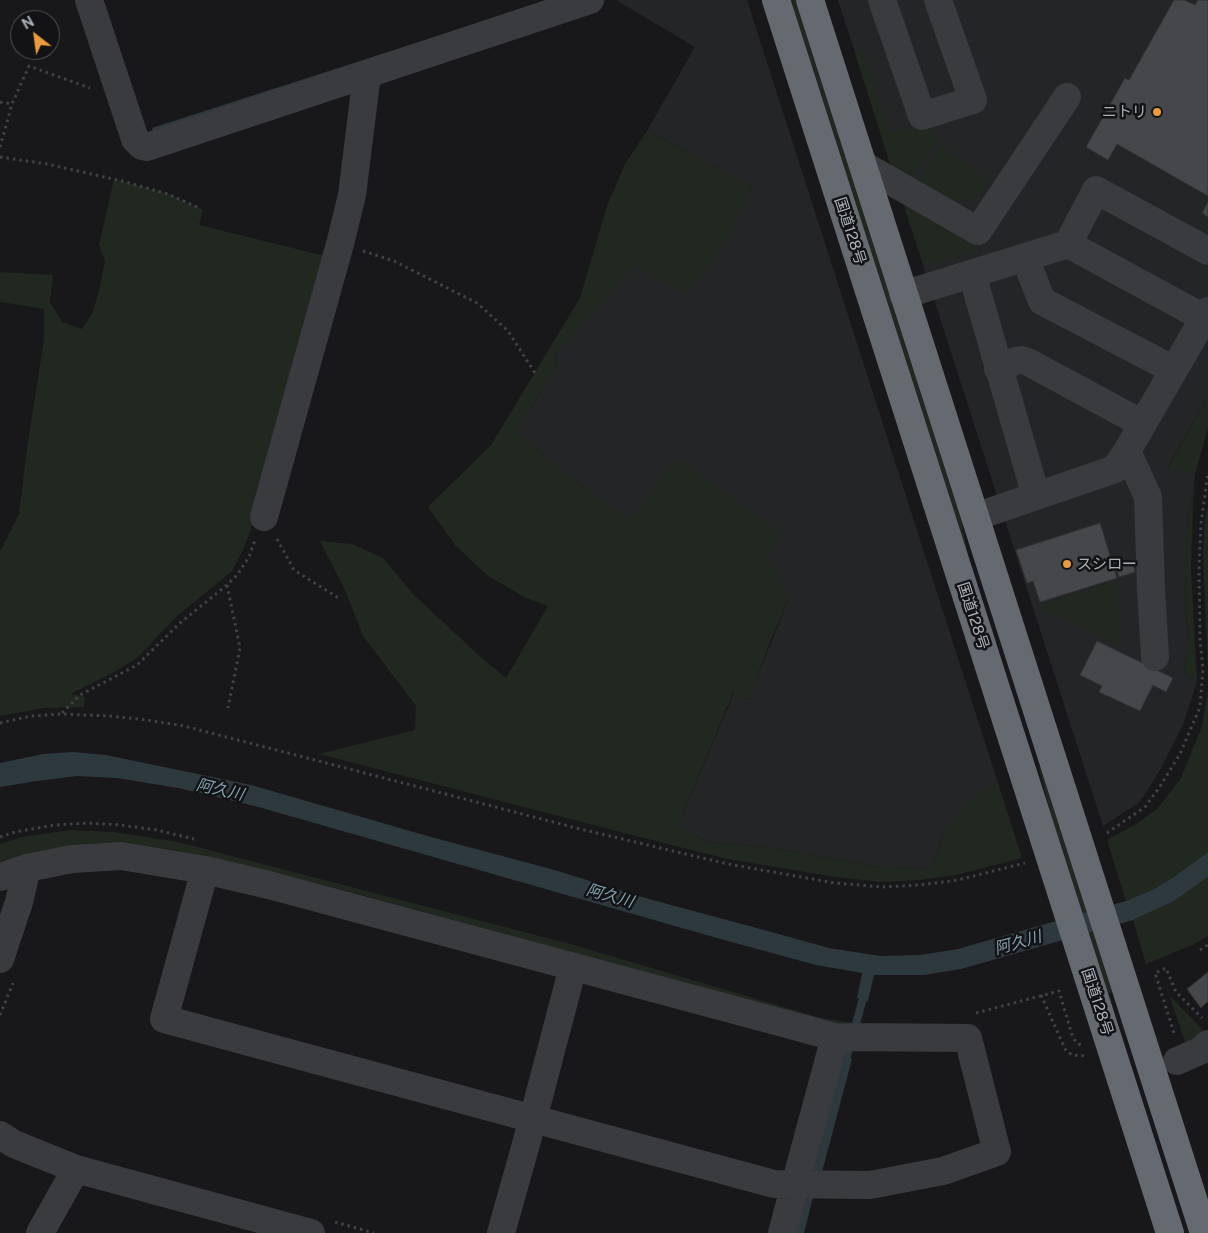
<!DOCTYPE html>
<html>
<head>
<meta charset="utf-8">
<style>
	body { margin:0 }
	#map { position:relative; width:1208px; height:1233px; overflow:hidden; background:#18181a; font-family:"Public Sans",sans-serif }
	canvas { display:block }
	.north { position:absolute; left:10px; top:10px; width:50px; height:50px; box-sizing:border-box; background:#131315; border:1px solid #505257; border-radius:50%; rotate:330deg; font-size:14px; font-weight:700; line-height:20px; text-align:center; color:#abb1b9 }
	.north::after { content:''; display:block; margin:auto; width:18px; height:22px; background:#ec9a3e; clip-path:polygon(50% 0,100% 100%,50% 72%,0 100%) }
</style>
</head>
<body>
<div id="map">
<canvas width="1208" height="1233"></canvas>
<div class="north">N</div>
</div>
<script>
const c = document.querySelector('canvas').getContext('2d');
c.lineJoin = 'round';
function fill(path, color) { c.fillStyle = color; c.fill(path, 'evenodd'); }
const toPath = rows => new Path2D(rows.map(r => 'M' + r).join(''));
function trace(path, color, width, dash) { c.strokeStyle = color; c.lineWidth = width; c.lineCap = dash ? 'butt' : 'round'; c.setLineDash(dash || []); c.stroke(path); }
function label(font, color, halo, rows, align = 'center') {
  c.font = font + ' "Public Sans","Noto Sans JP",sans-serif'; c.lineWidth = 5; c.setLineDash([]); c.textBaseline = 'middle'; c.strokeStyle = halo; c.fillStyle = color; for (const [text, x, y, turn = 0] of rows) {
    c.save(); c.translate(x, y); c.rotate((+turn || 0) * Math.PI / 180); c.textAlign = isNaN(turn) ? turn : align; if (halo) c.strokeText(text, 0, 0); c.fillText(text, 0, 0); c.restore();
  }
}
fill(toPath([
	[616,0,747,0,998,783,981,790,945,830,932,869,885,868,766,847,707,842,678,825,734,693,748,700,789,598,630,521,549,460,516,432,557,366,556,353,636,264,686,295,752,186,647,131,695,47],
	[838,0,1208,0,1208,396,1168,467,1195,474,1187,532,1185,602,1188,634,1184,674,1197,682,1182,727,1160,770,1140,802,1103,826]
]), '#242527');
fill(toPath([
	[788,0,797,0,956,495,969,559,967,560],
	[863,51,890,133,930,123,937,143,913,177,890,164,855,53],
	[647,131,752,186,727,240,686,295,636,265,556,353,557,366,516,432,549,460,630,521,677,458,782,533,768,558,789,598,769,644,749,700,733,693,678,825,707,842,766,847,885,868,932,869,945,830,981,790,998,783,1022,858,956,875,920,880,882,882,835,877,728,859,671,845,319,754,415,730,416,706,363,636,345,590,320,541,352,544,383,558,414,595,485,661,506,678,548,606,526,598,488,576,455,545,428,507,491,445,580,298,607,206,625,164],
	[942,146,990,181,978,198,955,203,918,180],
	[114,179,168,194,197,207,203,210,199,225,329,257,259,508,243,550,232,571,176,617,137,658,116,671,70,694,85,697,84,707,44,708,0,716,0,552,19,514,26,455,44,339,44,309,0,302,0,272,53,275,50,302,62,322,82,329,92,314,99,291,105,261,99,245],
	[911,206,981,250,924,266,905,210],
	[1208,396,1208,428,1195,474,1193,505,1191,567,1197,682,1184,674,1188,634,1185,602,1187,532,1195,474,1168,468],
	[1208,507,1208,673,1203,556,1205,519],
	[1117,580,1120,645,1036,606],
	[1208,691,1208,852,1174,877,1154,889,1126,901,1107,840,1136,824,1157,809,1181,778,1202,726],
	[1041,765,1112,992,1111,993,1107,993,1055,834,1039,767],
	[70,830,114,832,178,842,574,945,821,1018,854,1023,978,1024,957,1026,848,1024,827,1022,355,893,255,867,207,858,111,844,95,843,75,846,0,861,0,844,22,837],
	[1208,877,1208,936,1192,945,1146,964,1133,920,1174,901],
	[1163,977,1170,996,1207,1034,1187,1048]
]), '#202820');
fill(toPath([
	[549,0,153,131,152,128],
	[73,752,106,755,251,785,431,837,551,869,649,899,764,930,829,948,880,956,920,955,958,949,1126,901,1154,889,1174,877,1208,852,1208,877,1174,901,1133,920,961,969,924,975,874,975,868,1001,857,998,862,973,816,965,717,938,255,806,178,788,117,778,77,776,37,781,0,787,0,763,43,754],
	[843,1057,852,1059,822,1172,816,1172,812,1167],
	[810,1197,813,1197,804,1233,795,1233,803,1201]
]), '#2e393e');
trace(toPath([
	[844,1067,865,991]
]), '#2e393e', 8);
const building = toPath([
	[1174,0,1184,0,1195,5,1198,0,1208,0,1208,196,1117,144,1108,160,1086,147,1125,78,1129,80,1174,0],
	[1208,202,1208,217,1202,213,1208,202],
	[1100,523,1117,578,1040,602,1033,581,1027,583,1016,550,1100,523],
	[1132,561,1135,572,1119,577,1116,566,1132,561],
	[1097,641,1173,678,1166,692,1153,685,1140,711,1099,692,1102,686,1080,675,1097,641],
	[1208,972,1208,1003,1207,1002,1201,1008,1187,989,1208,972]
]);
fill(building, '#45474a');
trace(building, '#323336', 1);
trace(toPath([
	[0,102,12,104],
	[0,147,12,104,29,66,90,88],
	[0,157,47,164,122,181,168,194,197,207],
	[363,251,394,261,477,303,508,331,535,373],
	[277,539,294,570,340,599],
	[227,585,240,648,228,708],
	[62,713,80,695,137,665,180,623,227,585,237,575,249,557,255,540],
	[0,723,31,716,62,714,110,716,147,720,184,726,580,829,728,864,835,883,882,887,920,885,958,880,1025,863],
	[1107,833,1145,807,1159,788,1180,754,1200,707,1203,669,1200,640,1199,567,1201,524,1208,472],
	[0,837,15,832,54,825,88,823,120,825,157,830,194,839],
	[1200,950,1208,945],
	[1041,995,1066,1051,1072,1055,1086,1056],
	[976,1013,1059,991,1073,1038,1078,1044,1082,1045],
	[0,1015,13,983],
	[1174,1033,1155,973,1166,968,1176,992,1202,1018],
	[335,1222,374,1233]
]), '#3f4246', 3, [2.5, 4]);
trace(toPath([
	[89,0,135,139,142,146,147,147,590,0],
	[882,0,922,116,973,100,938,0],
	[863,165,978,231,1067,97],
	[1068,244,1204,318],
	[1025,258,1042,301,1174,370],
	[972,274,1036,496],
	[903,295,1068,244,1096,190,1208,251],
	[998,369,1015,361,1022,360,1028,362,1143,424],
	[1127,451,1148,497,1151,589,1155,657],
	[264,517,340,244,352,195,367,74],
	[975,517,1115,469,1127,451,1208,311],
	[0,877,27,868,72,859,121,856,205,870,269,885,835,1037,968,1038,997,1152,943,1171,870,1185,774,1184,164,1019,205,870],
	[0,959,19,902,27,868],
	[1177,1061,1202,1050,1208,1044],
	[0,1135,14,1144,76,1169,311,1233],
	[40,1233,76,1169],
	[501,1233,533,1119,573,967],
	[782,1233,835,1037]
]), '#393b3f', 28);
trace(toPath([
	[776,0,1170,1233],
	[810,0,1204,1233]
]), '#656a70', 28);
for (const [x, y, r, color] of [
	[1157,112,5,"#ec9a3e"],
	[1067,564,5,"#ec9a3e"]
]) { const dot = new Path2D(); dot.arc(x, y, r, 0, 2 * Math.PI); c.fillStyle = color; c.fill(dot); trace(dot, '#131315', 2); }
label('15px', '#abb1b9', '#131315', [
	["ニトリ",1147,112],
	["スシロー",1077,564,"left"]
], 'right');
label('15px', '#abb1b9', '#131315', [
	["国道128号",850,231,72],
	["国道128号",973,616,72],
	["国道128号",1097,1002,72]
]);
label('italic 16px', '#83a3b3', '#131315', [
	["阿久川",220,790,13],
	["阿久川",610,896,16],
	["阿久川",1018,943,-16]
]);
</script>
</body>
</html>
